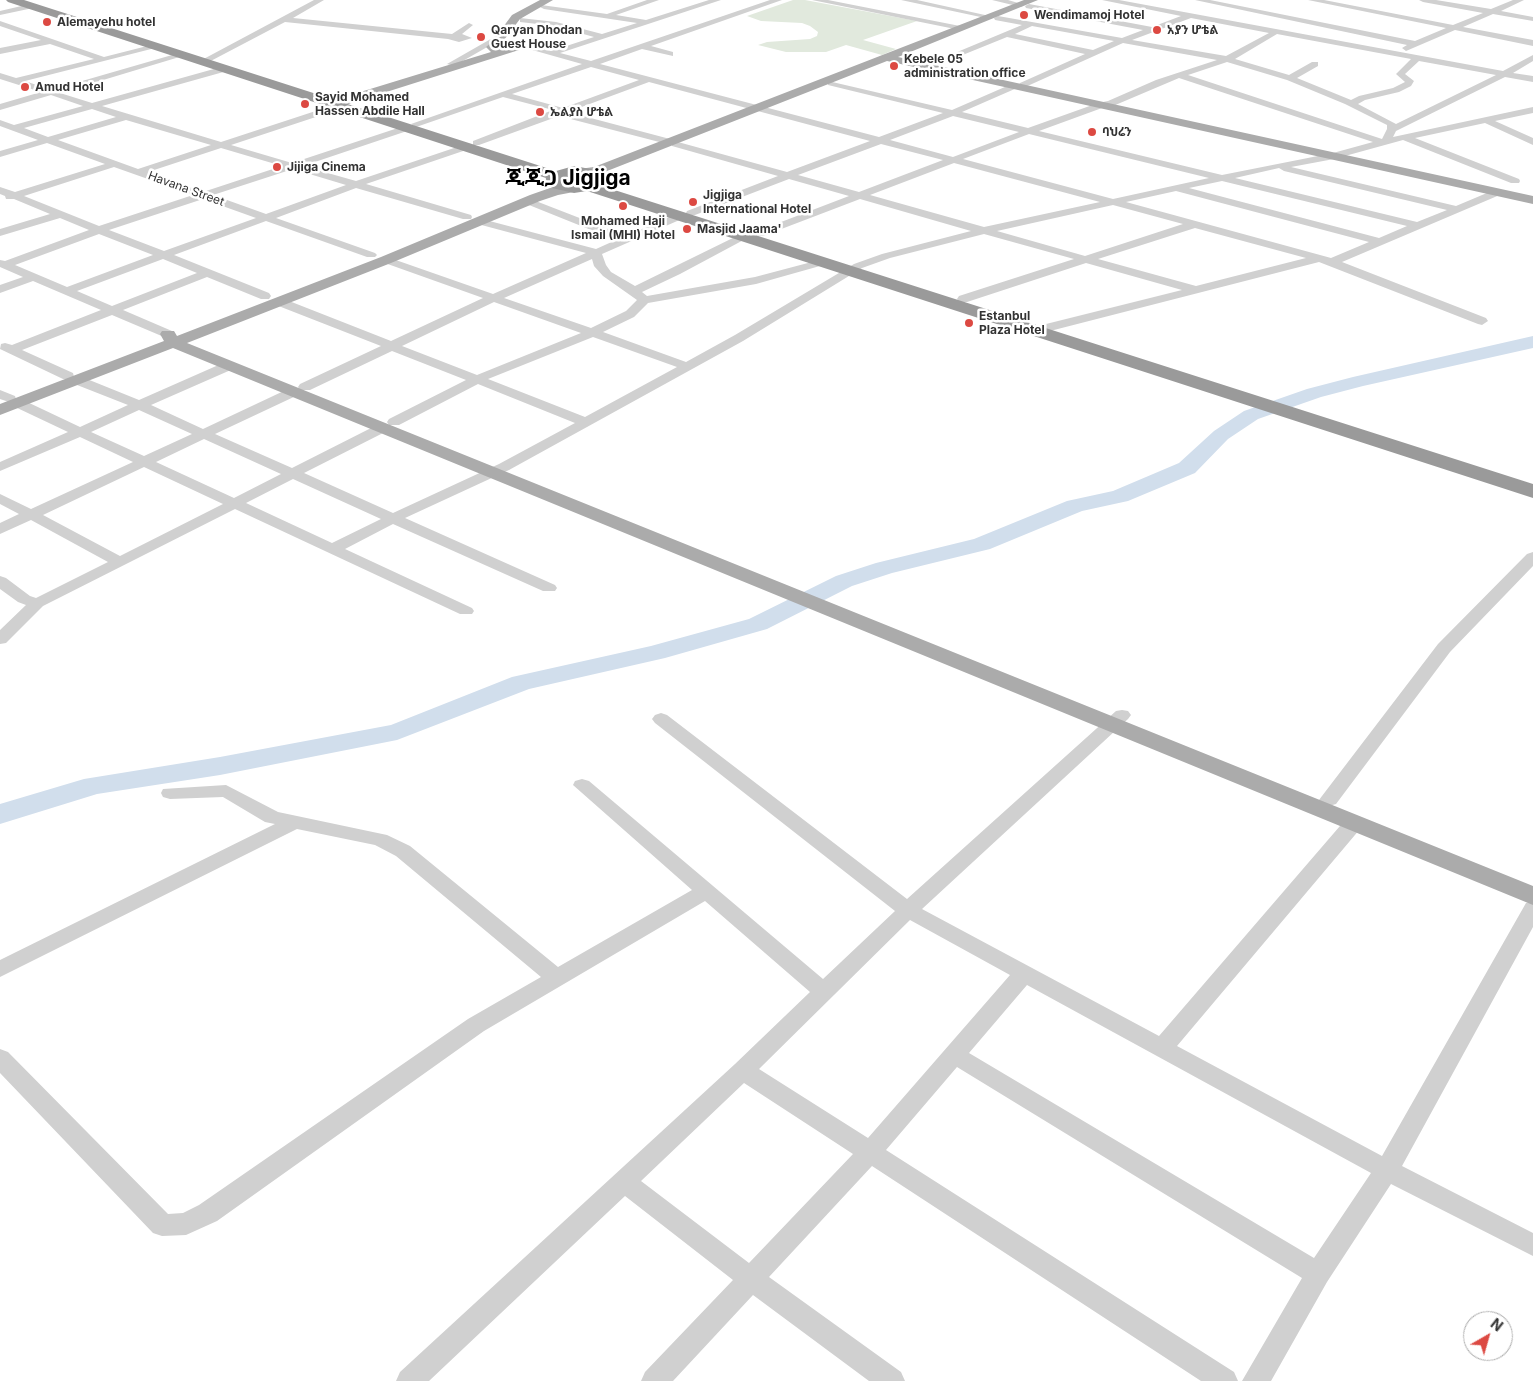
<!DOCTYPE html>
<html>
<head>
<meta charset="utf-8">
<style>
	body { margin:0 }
	#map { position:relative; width:1533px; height:1381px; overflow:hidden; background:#fff; font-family:Inter,sans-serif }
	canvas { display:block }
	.north { position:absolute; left:1463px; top:1311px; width:50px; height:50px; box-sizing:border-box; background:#fff; border:1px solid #adadad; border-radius:50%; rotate:38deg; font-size:14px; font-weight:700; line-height:20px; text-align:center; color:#333 }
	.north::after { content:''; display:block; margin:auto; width:18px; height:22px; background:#dc4942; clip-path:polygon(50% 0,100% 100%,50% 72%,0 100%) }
</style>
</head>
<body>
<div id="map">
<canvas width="1533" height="1381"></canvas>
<div class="north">N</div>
</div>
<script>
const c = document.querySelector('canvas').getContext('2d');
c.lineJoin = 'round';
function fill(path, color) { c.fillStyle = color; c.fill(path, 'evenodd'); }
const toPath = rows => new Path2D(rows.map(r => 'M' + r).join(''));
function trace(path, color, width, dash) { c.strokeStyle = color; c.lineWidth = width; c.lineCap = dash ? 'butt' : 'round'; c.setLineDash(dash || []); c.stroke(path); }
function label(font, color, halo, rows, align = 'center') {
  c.font = font + ' Inter,"Noto Sans Ethiopic",sans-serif'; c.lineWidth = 5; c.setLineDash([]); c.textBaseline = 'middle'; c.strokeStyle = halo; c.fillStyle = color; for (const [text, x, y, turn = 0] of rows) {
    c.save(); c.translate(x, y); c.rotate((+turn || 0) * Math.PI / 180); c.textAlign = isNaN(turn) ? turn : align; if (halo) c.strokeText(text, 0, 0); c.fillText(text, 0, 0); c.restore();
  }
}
fill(toPath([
	[793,0,805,0,917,21,863,40,896,49,882,55,846,45,826,52,786,52,758,45,767,42,810,39,817,36,818,32,810,26,802,23,761,21,747,16]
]), '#e1e9dd');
fill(toPath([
	[1533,336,1533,348,1363,386,1321,397,1258,419,1228,439,1195,473,1128,501,1082,511,990,549,892,573,852,586,767,629,665,658,529,689,397,740,220,775,97,794,0,824,0,804,84,779,220,757,391,725,512,677,651,646,749,619,836,576,876,563,974,539,1067,501,1113,491,1179,463,1214,431,1244,411,1307,389,1353,377,1533,336]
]), '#d1deec');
fill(toPath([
	[314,0,324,0,293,18,452,34,469,23,473,25,462,34,472,38,459,42,448,39,285,22,205,64,198,62,314,0],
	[647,0,659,0,616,15,646,20,709,0,721,0,560,53,591,61,770,0,782,0,651,46,673,52,673,56,642,49,600,64,879,137,943,113,828,85,828,81,952,110,1014,83,1017,84,1017,88,962,112,1028,128,1098,103,1108,101,1156,80,1217,60,1123,43,1023,88,1019,85,1020,83,1085,54,1007,37,933,67,926,65,1022,25,995,20,994,18,998,16,1122,38,1143,30,1026,8,1025,6,1029,4,1152,27,1181,16,1102,0,1119,0,1503,71,1533,55,1533,61,1513,73,1533,76,1533,82,1505,77,1396,131,1393,137,1533,107,1533,113,1495,121,1533,138,1533,145,1485,123,1415,138,1519,179,1520,181,1519,183,1511,183,1403,140,1334,159,1291,167,1456,206,1494,190,1502,190,1503,192,1502,194,1342,262,1486,318,1488,321,1482,325,1478,324,1319,262,1050,331,1046,330,1044,327,1046,324,1182,290,1086,263,967,302,959,302,957,299,959,296,1074,259,984,234,890,258,862,268,743,341,509,470,405,518,555,585,557,588,555,591,543,591,393,524,345,549,472,608,474,611,472,614,460,614,235,509,43,606,6,643,0,644,0,630,26,605,18,602,0,589,0,576,6,578,30,596,36,598,108,562,31,520,0,534,0,523,19,514,0,504,0,494,31,509,133,462,80,437,0,471,0,462,68,432,13,406,12,403,0,399,0,390,15,396,16,399,23,400,80,427,128,405,72,383,71,379,63,379,0,349,1,344,5,343,12,345,101,310,33,281,0,293,0,285,23,277,0,267,0,260,5,261,89,230,60,218,0,236,0,229,50,214,14,199,6,199,5,196,0,194,0,187,15,192,105,164,47,143,0,157,0,151,38,140,0,126,0,120,14,125,83,106,51,95,0,110,0,104,41,92,0,79,0,73,16,78,94,59,50,44,0,54,0,48,41,40,0,26,0,21,104,57,155,44,159,47,25,81,51,90,179,53,186,55,60,93,92,103,221,67,227,67,227,71,102,106,221,142,337,104,343,104,343,108,231,145,292,163,404,126,410,126,410,130,303,166,356,181,463,145,469,145,469,149,366,184,471,215,472,217,471,219,463,219,356,188,276,218,375,253,377,255,375,257,367,257,266,221,174,255,269,293,271,296,269,299,261,299,207,277,123,310,172,331,174,334,172,337,164,337,112,315,22,350,73,373,74,377,82,377,139,400,223,363,233,363,234,366,233,369,151,405,203,429,288,389,298,389,300,392,298,395,215,434,292,468,377,425,387,425,389,428,387,431,304,473,393,513,499,464,575,423,478,384,399,425,389,425,387,422,389,419,466,380,392,351,310,390,300,390,298,387,300,384,381,346,276,305,274,302,276,299,284,299,391,341,483,298,382,262,380,260,382,258,390,258,493,294,586,253,474,223,473,221,474,219,478,218,596,249,616,240,524,203,523,201,528,198,626,236,676,214,684,214,685,216,684,218,602,254,606,265,611,272,635,286,741,234,745,233,751,236,680,274,642,292,647,296,755,277,823,259,827,260,829,262,827,264,756,284,648,303,634,317,603,332,686,362,735,335,854,264,882,254,971,231,860,199,763,236,755,236,753,234,755,232,849,196,789,179,695,215,687,215,686,213,687,211,778,176,672,146,672,142,678,142,787,172,870,141,649,82,568,112,670,139,670,143,667,144,559,116,479,145,473,145,473,141,553,110,503,97,419,126,416,127,411,124,582,64,511,44,515,41,551,51,594,37,555,26,520,22,520,18,556,22,602,34,637,23,544,9,540,7,541,5,607,14,647,0],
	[1191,18,1269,33,1226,56,1132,40,1191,18],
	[1032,26,1114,41,1093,50,1015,34,1032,26],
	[1277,34,1411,59,1396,74,1405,82,1393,88,1359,96,1351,100,1297,78,1318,66,1318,62,1312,62,1289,75,1235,59,1277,34],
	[1419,61,1496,75,1396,124,1358,104,1365,100,1399,92,1411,86,1414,81,1405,74,1419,61],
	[1227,62,1287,80,1345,104,1387,125,1387,129,1382,139,1188,75,1227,62],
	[591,67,639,80,563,108,512,94,591,67],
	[1179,78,1373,142,1333,153,1222,175,1039,131,1102,108,1113,106,1179,78],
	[92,109,116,117,48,137,24,128,92,109],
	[953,116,1019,132,953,157,890,140,953,116],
	[126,120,211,145,138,169,58,140,126,120],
	[1029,134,1209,178,1113,199,963,159,1029,134],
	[881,144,943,160,859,192,798,175,881,144],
	[221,148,282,166,203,192,148,172,221,148],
	[954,163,1100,202,984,227,870,195,954,163],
	[114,167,193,195,99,226,24,196,114,167],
	[1279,168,1284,171,1447,210,1417,222,1235,178,1279,168],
	[293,169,346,185,266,214,213,195,293,169],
	[1222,181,1407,226,1379,238,1189,188,1222,181],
	[1176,191,1369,242,1331,258,1126,202,1176,191],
	[203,199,256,218,164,251,109,230,203,199],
	[1113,205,1183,224,1085,256,997,231,1113,205],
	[1195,228,1306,258,1196,286,1098,259,1195,228],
	[99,234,153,255,67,287,15,265,99,234],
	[163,259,197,273,112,306,77,291,163,259],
	[592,259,594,266,603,276,637,300,626,311,591,328,504,298,592,259],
	[494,302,581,333,477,375,402,346,494,302],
	[593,337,677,367,585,417,488,379,593,337],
	[139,410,192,434,144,456,91,432,139,410],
	[204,439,281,474,234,498,156,462,204,439],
	[144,467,223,504,120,556,43,515,144,467],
	[293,479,381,519,332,543,246,503,293,479],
	[812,0,828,0,960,26,964,28,960,30,812,0],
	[901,0,917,0,994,17,990,19,901,0],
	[992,0,1008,0,1025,5,1021,7,992,0],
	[1195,0,1210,0,1415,41,1446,28,1308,0,1324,0,1453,25,1483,13,1423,2,1419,0,1436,0,1491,9,1513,0,1524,0,1501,11,1533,17,1533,21,1493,14,1463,27,1533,40,1533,46,1455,30,1406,51,1402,48,1407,45,1195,0],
	[30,4,34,6,33,8,0,15,0,11,30,4],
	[496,36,503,38,454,66,447,64,496,36],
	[1533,552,1533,566,1450,652,1336,804,1329,806,1322,804,1319,800,1322,796,1438,644,1527,554,1533,552],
	[1122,710,1128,711,1131,715,1128,719,922,909,1159,1036,1346,819,1353,818,1360,819,1363,824,1360,829,1177,1046,1382,1156,1526,903,1533,901,1533,927,1402,1166,1533,1233,1533,1256,1391,1184,1327,1282,1271,1381,1242,1381,1302,1278,957,1067,886,1150,1234,1372,1238,1381,1201,1381,872,1166,769,1277,901,1372,905,1381,869,1381,753,1295,673,1381,641,1381,645,1372,733,1280,625,1196,429,1381,396,1381,400,1372,735,1064,810,992,705,901,484,1031,217,1221,186,1235,162,1236,153,1233,0,1073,0,1049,8,1052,168,1214,183,1213,199,1205,468,1019,541,977,396,856,375,845,297,829,0,977,0,960,275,824,265,822,223,797,170,799,163,797,161,793,163,789,226,785,278,812,387,835,410,846,558,967,692,890,573,785,575,781,582,779,589,781,823,979,895,911,655,723,652,719,655,715,661,713,667,715,907,899,1116,711,1122,710],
	[910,920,1010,975,868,1138,759,1069,910,920],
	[1027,985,1371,1173,1314,1258,969,1053,1027,985],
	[744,1083,853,1154,749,1263,641,1181,744,1083]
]), '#d0d0d0');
fill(toPath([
	[540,0,553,0,520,19,504,40,522,44,523,46,519,50,339,107,331,107,329,104,331,101,491,52,486,47,492,42,512,15,540,0],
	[1024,0,1038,0,898,57,1533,196,1533,204,887,61,602,173,584,176,577,172,579,169,594,167,1024,0],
	[574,184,579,185,581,188,579,191,558,195,540,201,391,263,187,343,1533,886,1533,905,173,348,0,415,0,404,164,341,160,334,162,331,174,331,177,336,381,257,530,195,550,188,574,184]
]), '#ababab');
fill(toPath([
	[6,0,24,0,556,171,574,166,596,170,607,177,602,186,1533,484,1533,498,587,191,574,193,552,188,545,181,546,178,8,2,6,0],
	[574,176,587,177,591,179,574,183,561,180,574,176]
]), '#9a9a9a');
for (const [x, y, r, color] of [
	[1024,15,5,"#dc4942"],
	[47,22,5,"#dc4942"],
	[1157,30,5,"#dc4942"],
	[481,37,5,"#dc4942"],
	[894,66,5,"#dc4942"],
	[25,87,5,"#dc4942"],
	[305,104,5,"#dc4942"],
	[540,112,5,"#dc4942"],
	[1092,132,5,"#dc4942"],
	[277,167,5,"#dc4942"],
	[693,202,5,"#dc4942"],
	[623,206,5,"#dc4942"],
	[687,229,5,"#dc4942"],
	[969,323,5,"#dc4942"]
]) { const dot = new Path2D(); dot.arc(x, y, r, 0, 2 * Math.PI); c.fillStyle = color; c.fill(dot); trace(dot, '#fff', 2); }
label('bold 12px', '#333', '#fff', [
	["Wendimamoj Hotel",1034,15],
	["Alemayehu hotel",57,22],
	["Qaryan Dhodan",491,30],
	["Guest House",491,44],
	["አያን ሆቴል",1167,30],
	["Kebele 05",904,59],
	["administration office",904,73],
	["Amud Hotel",35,87],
	["Sayid Mohamed",315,97],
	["Hassen Abdile Hall",315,111],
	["ኤልያስ ሆቴል",550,112],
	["ባህሬን",1102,132],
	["Jijiga Cinema",287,167],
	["Jigjiga",703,195],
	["International Hotel",703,209],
	["Mohamed Haji",623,221,"center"],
	["Ismail (MHI) Hotel",623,235,"center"],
	["Masjid Jaama'",697,229],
	["Estanbul",979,316],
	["Plaza Hotel",979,330]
], 'left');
label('12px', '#333', '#fff', [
	["Havana Street",186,189,20]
]);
label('bold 21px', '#000', '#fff', [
	["ጂጂጋ Jigjiga",568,179]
]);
</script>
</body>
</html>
